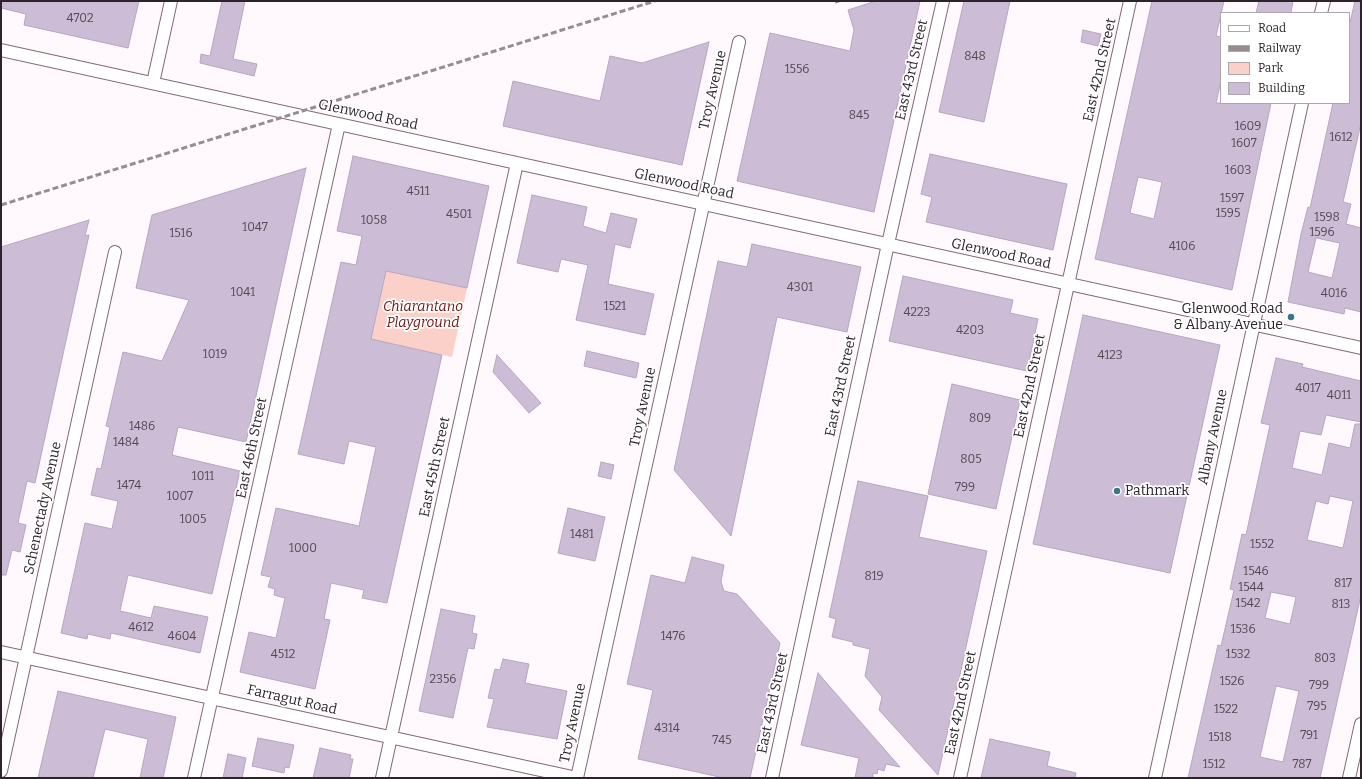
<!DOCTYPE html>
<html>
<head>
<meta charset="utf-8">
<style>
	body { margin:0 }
	#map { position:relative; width:1362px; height:779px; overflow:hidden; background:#fff9fd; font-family:Bitter,serif }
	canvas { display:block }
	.frame { position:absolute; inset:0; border:2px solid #2d232a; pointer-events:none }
	.legend { position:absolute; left:1220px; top:12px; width:130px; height:92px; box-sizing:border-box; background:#fff; border:1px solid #aba7aa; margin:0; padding:5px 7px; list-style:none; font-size:12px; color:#2d232a }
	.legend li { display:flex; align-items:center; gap:8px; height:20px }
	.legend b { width:20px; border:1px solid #aba7aa }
</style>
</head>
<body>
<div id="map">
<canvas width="1362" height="779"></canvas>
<div class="frame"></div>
<ul class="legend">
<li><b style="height:5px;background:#fff"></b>Road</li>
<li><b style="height:5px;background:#958d92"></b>Railway</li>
<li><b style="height:11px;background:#fbd0c9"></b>Park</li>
<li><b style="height:11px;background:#ccbcd5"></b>Building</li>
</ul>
</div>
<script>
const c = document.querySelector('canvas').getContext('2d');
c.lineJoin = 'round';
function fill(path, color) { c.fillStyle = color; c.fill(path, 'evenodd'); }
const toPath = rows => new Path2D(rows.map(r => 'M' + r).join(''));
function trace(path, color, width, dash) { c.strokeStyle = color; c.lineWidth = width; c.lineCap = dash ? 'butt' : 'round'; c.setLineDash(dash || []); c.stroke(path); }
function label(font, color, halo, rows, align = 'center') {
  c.font = font + ' Bitter,serif'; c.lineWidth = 3.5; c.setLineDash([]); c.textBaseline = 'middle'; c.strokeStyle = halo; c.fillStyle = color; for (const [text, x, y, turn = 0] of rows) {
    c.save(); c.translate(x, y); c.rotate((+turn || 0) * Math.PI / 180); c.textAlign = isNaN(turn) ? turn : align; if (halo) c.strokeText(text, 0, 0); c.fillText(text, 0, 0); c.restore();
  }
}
fill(toPath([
	[386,271,467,288,452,357,371,339]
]), '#fbd0c9');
const building = toPath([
	[1,1,139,1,128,48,24,25,26,14,1,8,1,1],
	[222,1,245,1,233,59,257,64,254,76,200,63,201,54,210,56,222,1],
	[876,1,920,1,874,212,737,181,770,33,850,51,854,30,848,10,876,1],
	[964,1,1010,1,984,122,939,112,964,1],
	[1152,1,1224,1,1216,36,1221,37,1221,81,1216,103,1271,103,1232,290,1095,259,1152,1],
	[1138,177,1162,182,1154,219,1130,213,1138,177],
	[1259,1,1293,1,1291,13,1256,13,1259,1],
	[1355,1,1361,1,1361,123,1343,202,1351,204,1346,224,1361,228,1361,312,1345,308,1344,314,1288,302,1301,234,1308,207,1310,208,1333,103,1349,103,1349,27,1355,1],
	[1316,238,1340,243,1332,278,1308,272,1316,238],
	[1083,30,1101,34,1098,46,1081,42,1083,30],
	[709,42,682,165,503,126,513,81,600,101,610,56,642,63,709,42],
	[930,154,1067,184,1053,250,926,222,932,197,921,194,930,154],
	[353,156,489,186,467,288,386,271,371,339,442,355,387,603,362,598,364,590,331,583,324,619,330,620,315,689,240,672,249,632,276,638,285,598,274,595,275,589,268,587,271,577,261,575,276,508,359,526,376,447,349,441,344,464,298,454,341,262,356,265,362,236,337,231,353,156],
	[306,168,246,442,178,427,172,455,240,471,212,594,128,575,120,611,151,618,154,606,208,617,200,653,111,633,110,639,88,634,87,639,61,633,85,523,112,529,118,501,91,495,97,468,101,469,110,427,106,426,123,352,162,361,189,300,136,288,152,215,306,168],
	[532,195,587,207,583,226,606,233,611,213,637,219,630,248,615,244,608,284,654,294,645,335,576,320,588,265,561,259,558,272,517,263,532,195],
	[89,220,85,236,89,235,35,483,27,481,18,523,26,525,20,552,12,550,6,575,1,575,1,247,89,220],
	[752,244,861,267,847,332,777,317,731,536,674,470,718,261,747,267,752,244],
	[903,276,1013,300,1010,313,1038,319,1027,371,889,341,903,276],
	[1083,315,1220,345,1170,573,1033,544,1083,315],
	[587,351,639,363,636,378,584,366,587,351],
	[497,355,541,403,529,413,493,372,497,355],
	[1276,358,1303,364,1302,367,1361,381,1361,422,1326,415,1321,435,1300,431,1292,468,1322,475,1329,443,1350,448,1355,424,1361,424,1361,595,1320,778,1188,778,1218,645,1221,646,1234,590,1230,589,1242,534,1246,535,1270,425,1261,423,1276,358],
	[1330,496,1353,501,1343,548,1307,540,1316,501,1328,504,1330,496],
	[1271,592,1296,597,1290,624,1265,618,1271,592],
	[1276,686,1299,691,1283,762,1260,757,1276,686],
	[952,384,1020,400,996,509,928,494,952,384],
	[601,462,614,465,611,479,598,476,601,462],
	[858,481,928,496,919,537,987,551,938,775,879,710,882,697,865,676,870,649,853,645,853,642,832,637,836,619,829,617,858,481],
	[568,508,605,517,595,561,558,553,568,508],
	[692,557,724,565,721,582,724,591,737,594,780,643,750,778,724,778,638,759,653,690,627,684,651,575,685,583,692,557],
	[441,609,475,616,472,633,477,634,474,649,468,648,453,718,419,711,441,609],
	[503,659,529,664,525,683,567,691,557,739,487,727,494,699,488,698,495,669,500,670,503,659],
	[818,673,851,711,900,767,886,764,884,771,878,769,877,774,873,773,873,778,855,778,859,758,801,745,818,673],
	[58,691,176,717,163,778,140,778,148,739,105,729,93,778,38,778,58,691],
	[258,738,294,745,289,768,285,767,284,773,252,766,258,738],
	[990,739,1050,752,1047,766,1076,773,1075,778,981,778,990,739],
	[320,748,351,755,350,759,353,759,349,778,313,778,320,748],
	[228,754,246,758,242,778,223,778,228,754]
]);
fill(building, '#ccbcd5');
trace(building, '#b5a6bf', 1);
const street = toPath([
	[1321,13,1324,1],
	[1,50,1361,348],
	[153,83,171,1],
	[1,652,577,778],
	[1,771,115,252],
	[194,778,339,124],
	[382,778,517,163],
	[577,778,739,42],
	[772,778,888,244,943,1],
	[960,778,1130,1],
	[1155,778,1302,103],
	[1349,778,1361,724]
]);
trace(street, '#816979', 14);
trace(street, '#fff', 12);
trace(toPath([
	[835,2,839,1],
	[1,205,655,1]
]), '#958d92', 3, [6, 3]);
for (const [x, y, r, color] of [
	[1291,317,4,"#337986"],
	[1117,491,4,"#337986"]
]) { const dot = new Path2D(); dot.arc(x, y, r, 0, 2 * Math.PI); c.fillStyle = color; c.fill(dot); trace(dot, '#fff', 1.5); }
label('12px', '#554955', null, [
	["4702",80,19],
	["848",975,57],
	["1556",797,70],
	["845",859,116],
	["1609",1248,127],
	["1612",1341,138],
	["1607",1244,144],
	["1603",1238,171],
	["4511",418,192],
	["1597",1232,199],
	["1595",1228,214],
	["4501",459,215],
	["1598",1327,218],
	["1058",374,221],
	["1047",255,228],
	["1596",1322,233],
	["1516",181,234],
	["4106",1182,247],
	["4301",800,288],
	["1041",243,293],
	["4016",1334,294],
	["1521",615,307],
	["4223",917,313],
	["4203",970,331],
	["1019",215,355],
	["4123",1110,356],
	["4017",1308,389],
	["4011",1339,396],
	["809",980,419],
	["1486",142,427],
	["1484",126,443],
	["805",971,460],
	["1011",203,477],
	["1474",129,486],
	["799",965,488],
	["1007",180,497],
	["1005",193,520],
	["1481",582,535],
	["1552",1262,545],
	["1000",303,549],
	["1546",1256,572],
	["819",874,577],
	["817",1343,584],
	["1544",1251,588],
	["1542",1248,604],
	["813",1341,605],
	["4612",141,628],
	["1536",1243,630],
	["4604",182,637],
	["1476",673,637],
	["4512",283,655],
	["1532",1238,655],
	["803",1325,659],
	["2356",443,680],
	["1526",1232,682],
	["799",1319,686],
	["795",1317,707],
	["1522",1226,710],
	["4314",667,729],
	["791",1309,736],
	["1518",1220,738],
	["745",722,741],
	["1512",1214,765],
	["787",1302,765]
]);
label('14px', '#2d232a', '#fff', [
	["East 43rd Street",912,70,-77],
	["East 42nd Street",1100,70,-77],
	["Troy Avenue",713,90,-77],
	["Glenwood Road",368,115,12],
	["Glenwood Road",684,184,12],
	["Glenwood Road",1001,254,12],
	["East 43rd Street",841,386,-78],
	["East 42nd Street",1030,386,-78],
	["Troy Avenue",643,407,-78],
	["Albany Avenue",1213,437,-78],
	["East 46th Street",252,448,-78],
	["East 45th Street",435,467,-78],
	["Schenectady Avenue",43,508,-78],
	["Farragut Road",292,700,13],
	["East 43rd Street",773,703,-78],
	["East 42nd Street",961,703,-78],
	["Troy Avenue",573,723,-78]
]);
label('italic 14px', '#72120d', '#fff', [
	["Chiarantano",423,307],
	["Playground",423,323]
]);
label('14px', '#2d232a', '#fff', [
	["Glenwood Road",1283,309],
	["& Albany Avenue",1283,325],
	["Pathmark",1125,491,"left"]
], 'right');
</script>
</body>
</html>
